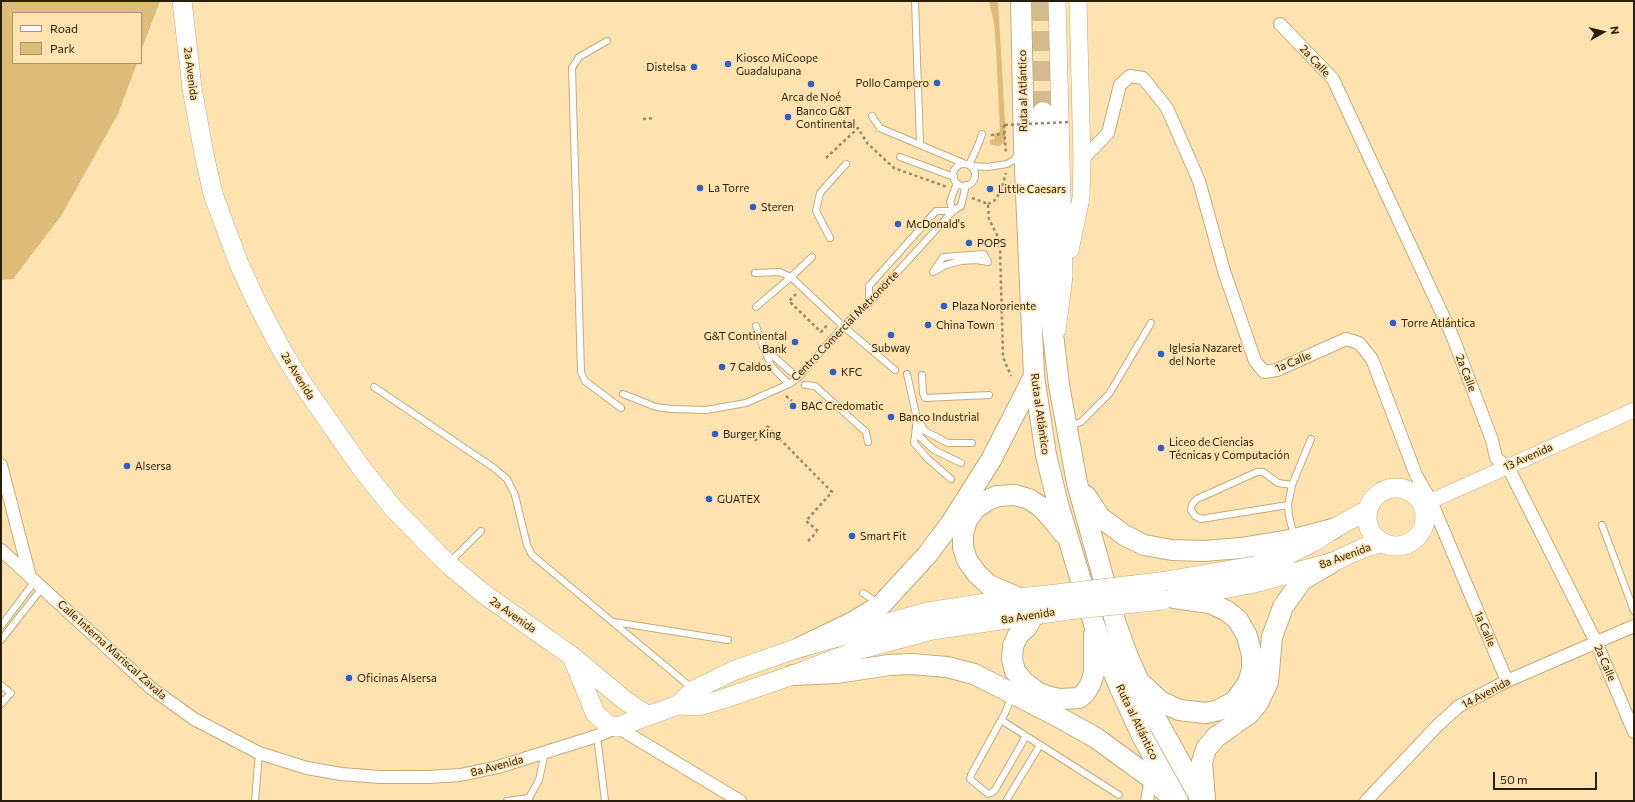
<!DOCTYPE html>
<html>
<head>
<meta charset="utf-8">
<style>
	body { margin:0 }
	#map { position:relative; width:1635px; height:802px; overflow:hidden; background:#fee2af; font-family:Commissioner,sans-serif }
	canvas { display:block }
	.frame { position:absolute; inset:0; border:2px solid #291e0a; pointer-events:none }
	.legend { position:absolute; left:12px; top:12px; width:130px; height:52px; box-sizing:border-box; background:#fee2af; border:1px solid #a9946d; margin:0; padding:5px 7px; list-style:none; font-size:12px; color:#291e0a }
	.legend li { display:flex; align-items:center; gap:8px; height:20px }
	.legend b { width:20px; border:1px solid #a9946d }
	.north { position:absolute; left:1583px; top:12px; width:40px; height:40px; -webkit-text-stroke:3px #fee2af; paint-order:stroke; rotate:82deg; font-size:11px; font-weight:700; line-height:16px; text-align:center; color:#291e0a }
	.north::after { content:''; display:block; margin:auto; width:14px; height:18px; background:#291e0a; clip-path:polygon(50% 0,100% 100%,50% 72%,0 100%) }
	.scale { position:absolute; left:1493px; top:772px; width:104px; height:18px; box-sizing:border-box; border:2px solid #291e0a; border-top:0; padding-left:5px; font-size:12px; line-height:14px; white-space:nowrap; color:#291e0a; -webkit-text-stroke:3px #fee2af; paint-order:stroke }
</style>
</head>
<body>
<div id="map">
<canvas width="1635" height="802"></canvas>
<div class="frame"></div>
<ul class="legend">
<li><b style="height:5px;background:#fff"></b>Road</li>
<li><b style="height:11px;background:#ddbb79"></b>Park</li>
</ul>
<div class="north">N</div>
<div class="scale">50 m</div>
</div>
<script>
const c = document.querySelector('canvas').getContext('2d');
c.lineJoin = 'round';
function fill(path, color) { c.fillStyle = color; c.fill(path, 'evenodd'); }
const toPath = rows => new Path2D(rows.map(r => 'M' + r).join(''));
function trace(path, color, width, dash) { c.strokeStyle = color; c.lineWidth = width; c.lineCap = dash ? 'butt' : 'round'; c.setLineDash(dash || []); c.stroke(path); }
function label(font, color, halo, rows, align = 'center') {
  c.font = font + ' Commissioner,sans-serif'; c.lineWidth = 3; c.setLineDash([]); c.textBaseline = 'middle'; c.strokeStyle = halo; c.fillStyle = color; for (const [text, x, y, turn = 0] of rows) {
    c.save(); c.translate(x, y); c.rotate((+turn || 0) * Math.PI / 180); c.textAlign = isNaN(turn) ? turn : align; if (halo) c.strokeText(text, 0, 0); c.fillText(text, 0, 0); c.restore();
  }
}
fill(toPath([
	[1,1,160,1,141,51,141,13,13,13,13,63,137,63,118,114,61,216,13,279,1,280],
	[989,1,998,1,1006,138,1005,143,999,146,992,145,990,144,990,140,995,139,994,134,1000,131,996,48,994,23]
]), '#ddbb79');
trace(toPath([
	[1042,1,1043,112]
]), '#d3bb8e', 20, [20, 10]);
const service = toPath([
	[915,1,920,144],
	[607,41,579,57,572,68,581,372,585,381,621,408],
	[872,116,880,128,963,163],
	[900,157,954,177],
	'953 175a11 11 0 1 1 22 0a11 11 0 1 1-22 0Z',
	[969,165,979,143,982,134],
	[972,166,988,167,1007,164,1014,160,1019,153],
	[953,211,950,202,957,183],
	[830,238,816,211,820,193,846,164],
	[935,271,946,265,961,261,976,260,988,262],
	[933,272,943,257,984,254,988,262],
	[755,273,779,272,791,277,843,326,895,370],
	[869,303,869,286,936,211,953,211],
	[756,307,791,277,812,257],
	[756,326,763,347,798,378],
	[764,348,771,366,789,384],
	[907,374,917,419,925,431,948,443,972,443],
	[922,375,923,393,925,398,989,395],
	[805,385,815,386,866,432,868,442],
	[374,387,494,468,507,479,515,495,527,545,532,555,693,689],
	[623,394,656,407,672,409,706,410,746,403,789,384,798,378,843,326,869,303,953,211,961,206,966,185],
	[917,419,914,443,927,458,951,479],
	[918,425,920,437,934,450,961,463],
	[1069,426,1081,422,1109,394,1151,323],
	[1288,505,1201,519,1195,516,1191,510,1192,504,1197,499,1257,472,1263,472,1278,483,1292,485],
	[1602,525,1634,611],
	[1294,536,1289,516,1288,505,1292,485,1311,439],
	[449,563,481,531],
	[863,593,878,603],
	[614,622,728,640],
	[1,626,35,581],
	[1,640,42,588],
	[1,685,11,693,1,704],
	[1012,696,1005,713,971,775,970,779,988,794,991,793,995,790,1026,736],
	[1001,720,1119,795],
	[597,736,605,801],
	[255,801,259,753],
	[507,801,529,798],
	[529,801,529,798,539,780,545,752],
	[1006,801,1040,745]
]);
const minor = toPath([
	[1280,24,1333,79,1452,335,1492,440,1496,458,1508,467,1596,642,1634,732],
	[1082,160,1108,133,1120,85,1130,76,1143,78,1167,108,1199,181,1224,271,1255,361,1264,372,1277,370,1346,339,1359,343,1372,359,1416,475,1431,501,1507,681],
	[1,465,30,577],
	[1,550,151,688,194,719,259,753,307,768,341,774,380,777,428,777,460,775,498,767,597,736,617,727,740,801],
	[1147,801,1151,778],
	[1366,801,1437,726,1459,706,1507,681,1634,626]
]);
const tertiary = toPath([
	[1422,505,1634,410]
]);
const secondary = toPath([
	[1070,250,1081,198,1082,160,1078,1],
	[1057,330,1064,276,1057,1]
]);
const primary = toPath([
	[182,1,192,88,204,154,213,194,239,264,257,303,280,347,302,383,362,469,393,508,448,564,484,594,573,657,623,699,648,716],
	'1367 517a29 29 0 1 1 58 0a29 29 0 1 1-58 0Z',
	[1160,582,1254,566,1285,556,1315,541,1333,529,1367,510],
	[1178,597,1250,584,1331,563,1363,548,1381,543],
	[573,659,595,713,608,725,617,727,678,705,699,706,723,699,793,675,861,649,932,630,1068,610],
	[678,705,694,690,735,670,801,647,928,612,1019,598,1066,593]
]);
const trunk = toPath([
	[1021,1,1024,146,1034,376,1046,455,1058,504,1094,624,1119,686,1142,736,1178,801],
	[1043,112,1043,158,1050,308,1059,385,1077,483,1116,624,1128,657,1154,715,1202,801],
	[1086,496,1100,517,1124,535,1144,545,1172,550,1204,551,1241,548,1295,539,1333,529],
	[1019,598,989,585,977,574,967,560,963,547,963,533,967,520,976,508,988,500,997,496,1015,495,1029,499,1041,507,1052,519,1063,533],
	[1034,614,1027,627,1018,635,1013,646,1012,659,1015,671,1024,682,1037,692,1050,697,1060,699,1079,698,1085,693,1090,685,1094,673,1094,634],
	[801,647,853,622,881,605,927,555,951,523,991,460,1034,376],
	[793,675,837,673,889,665,912,664,947,667,974,674,1053,714,1096,738,1151,778,1168,794],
	[1143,685,1160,701,1179,710,1206,713,1219,710,1235,701,1248,683,1252,670,1252,655,1247,636,1238,620,1227,611,1210,603,1174,598],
	[1205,799,1202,762,1206,749,1216,737,1250,713,1258,703,1268,682,1272,637,1283,607,1302,580,1331,563]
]);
trace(service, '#c5ab79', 8);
trace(minor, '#c5ab79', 14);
trace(tertiary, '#c5ab79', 16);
trace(secondary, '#c5ab79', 18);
trace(primary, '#c5ab79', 20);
trace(trunk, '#c5ab79', 22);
trace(toPath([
	[643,119,655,118],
	[1005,125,1004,126,1006,154],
	[991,135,1004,134],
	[826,158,858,128,867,143,894,168,947,187],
	[972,198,988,204,989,219,998,237,1000,247,1003,357,1011,376],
	[988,204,994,201,1001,191,1006,173],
	[796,294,789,301,821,332,828,324],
	[786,396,792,401],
	[767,426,832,492,806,521,818,531],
	[755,441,767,426],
	[808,541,817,532]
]), '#9c8863', 2.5, [3, 3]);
trace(service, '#fff', 6);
trace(minor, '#fff', 12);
trace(tertiary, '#fff', 15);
trace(secondary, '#fff', 17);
trace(primary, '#fff', 19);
trace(trunk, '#fff', 20);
const primaryBridge = toPath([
	[1066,593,1160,582],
	[1068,610,1163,600]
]);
trace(primaryBridge, '#c5ab79', 20, []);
trace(toPath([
	[1005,125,1068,122]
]), '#9c8863', 2.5, [3, 3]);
trace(primaryBridge, '#fff', 19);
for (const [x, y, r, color] of [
	[728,64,4,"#2c5ecc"],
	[694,67,4,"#2c5ecc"],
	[937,83,4,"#2c5ecc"],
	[811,84,4,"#2c5ecc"],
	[788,117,4,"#2c5ecc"],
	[700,188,4,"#2c5ecc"],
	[990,189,4,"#2c5ecc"],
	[753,207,4,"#2c5ecc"],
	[898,224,4,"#2c5ecc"],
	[969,243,4,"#2c5ecc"],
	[944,306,4,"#2c5ecc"],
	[1393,323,4,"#2c5ecc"],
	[928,325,4,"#2c5ecc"],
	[891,335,4,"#2c5ecc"],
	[795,342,4,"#2c5ecc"],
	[1161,354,4,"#2c5ecc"],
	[722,367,4,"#2c5ecc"],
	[833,372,4,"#2c5ecc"],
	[793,406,4,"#2c5ecc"],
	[891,417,4,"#2c5ecc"],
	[715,434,4,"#2c5ecc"],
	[1161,448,4,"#2c5ecc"],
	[127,466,4,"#2c5ecc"],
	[709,499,4,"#2c5ecc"],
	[852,536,4,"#2c5ecc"],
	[349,678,4,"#2c5ecc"]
]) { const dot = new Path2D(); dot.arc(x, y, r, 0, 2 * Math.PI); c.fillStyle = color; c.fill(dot); trace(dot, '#fee2af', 1.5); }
label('11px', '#291e0a', '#fee2af', [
	["Kiosco MiCoope",736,58],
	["Guadalupana",736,71],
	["Distelsa",686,67,"right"],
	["Pollo Campero",929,83,"right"],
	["Arca de Noé",811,97,"center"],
	["Banco G&T",796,111],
	["Continental",796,124],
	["La Torre",708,188],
	["Little Caesars",998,189],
	["Steren",761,207],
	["McDonald's",906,224],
	["POPS",977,243],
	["Plaza Nororiente",952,306],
	["Torre Atlántica",1401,323],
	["China Town",936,325],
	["G&T Continental",787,336,"right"],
	["Bank",787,349,"right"],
	["Subway",891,348,"center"],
	["Iglesia Nazaret",1169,348],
	["del Norte",1169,361],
	["7 Caldos",730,367],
	["KFC",841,372],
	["BAC Credomatic",801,406],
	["Banco Industrial",899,417],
	["Burger King",723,434],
	["Liceo de Ciencias",1169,442],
	["Técnicas y Computación",1169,455],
	["Alsersa",135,466],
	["GUATEX",717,499],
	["Smart Fit",860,536],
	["Oficinas Alsersa",357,678]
], 'left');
label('11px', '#291e0a', '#fee2af', [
	["2a Calle",1315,61,47],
	["2a Avenida",191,74,83],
	["Ruta al Atlántico",1023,91,-91],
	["Centro Comercial Metronorte",845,326,-46],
	["1a Calle",1293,362,-22],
	["2a Calle",1466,373,69],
	["2a Avenida",298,376,58],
	["Ruta al Atlántico",1040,414,82],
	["13 Avenida",1528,457,-24],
	["8a Avenida",1345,556,-20],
	["2a Avenida",513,615,35],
	["8a Avenida",1028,616,-9],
	["1a Calle",1485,629,67],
	["Calle Interna Mariscal Zavala",112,650,42],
	["2a Calle",1605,663,67],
	["14 Avenida",1486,693,-28],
	["Ruta al Atlántico",1137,722,64],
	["8a Avenida",497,766,-15]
]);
</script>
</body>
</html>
